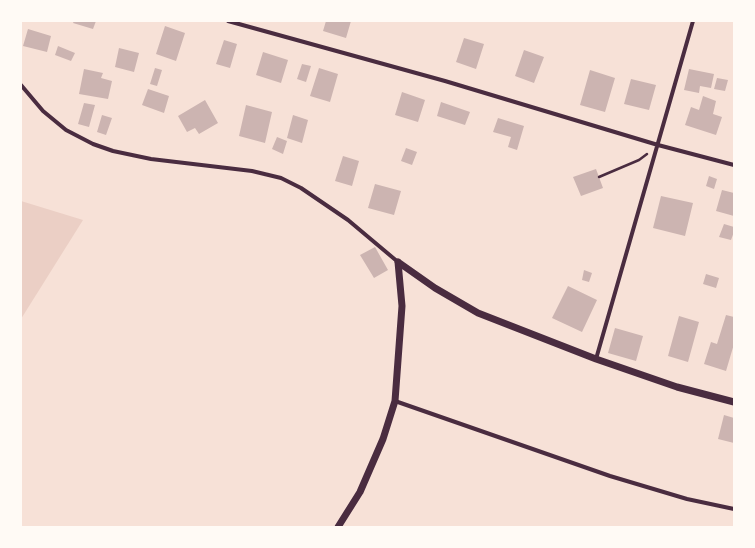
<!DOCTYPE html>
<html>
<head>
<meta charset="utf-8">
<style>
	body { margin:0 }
	#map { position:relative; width:755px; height:548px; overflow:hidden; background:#f7e1d7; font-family:"Roboto Serif",serif }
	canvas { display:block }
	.frame { position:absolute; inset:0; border:22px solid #fffaf5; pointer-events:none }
</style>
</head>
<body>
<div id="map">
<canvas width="755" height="548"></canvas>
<div class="frame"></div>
</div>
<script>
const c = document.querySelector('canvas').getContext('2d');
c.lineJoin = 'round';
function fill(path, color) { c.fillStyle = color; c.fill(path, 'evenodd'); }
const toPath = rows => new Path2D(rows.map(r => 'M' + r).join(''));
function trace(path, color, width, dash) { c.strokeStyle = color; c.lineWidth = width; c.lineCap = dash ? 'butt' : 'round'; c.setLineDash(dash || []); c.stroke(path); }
fill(toPath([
	[21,201,83,220,21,319]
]), '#ebcfc5');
fill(toPath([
	[74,21,96,21,93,29,73,23],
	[326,21,351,21,346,38,323,31],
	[165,26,185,33,176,61,156,54],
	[28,29,51,36,47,52,23,46],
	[464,38,484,44,476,69,456,62],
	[224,40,237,44,230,68,216,64],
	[58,46,75,53,71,61,55,55],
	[119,48,139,53,134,72,115,67],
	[524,50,544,57,534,83,515,76],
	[263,52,288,60,281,83,256,75],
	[302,64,311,66,306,82,297,79],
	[155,68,162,70,157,86,150,84],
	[319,68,338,74,330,102,310,96],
	[84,69,103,73,101,78,112,81,108,99,79,94],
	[689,69,714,74,711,88,700,86,699,93,684,90],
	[590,70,615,78,605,112,580,105],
	[717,78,728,80,725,91,714,89],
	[631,79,656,85,649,110,624,104],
	[148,89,169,96,164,113,142,105],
	[402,92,425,100,418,122,395,115],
	[703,96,716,101,713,114,722,117,716,135,685,125,691,107,699,110],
	[205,100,218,123,199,134,195,128,187,132,178,116],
	[441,102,470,112,465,125,437,116],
	[84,103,95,105,89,127,78,124],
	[246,105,272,112,265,143,239,136],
	[102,115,112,118,106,135,97,132],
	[293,115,308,120,302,143,287,138],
	[498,118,524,126,517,150,508,147,511,137,493,132],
	[277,137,287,141,283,154,272,149],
	[406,148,417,152,412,165,401,161],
	[343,156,359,161,352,186,335,181],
	[596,169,603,188,581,196,573,177],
	[709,176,717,179,714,189,706,186],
	[375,184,401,191,394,215,368,208],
	[722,190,734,193,734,216,716,211],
	[661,196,693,203,685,236,653,228],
	[724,224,734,227,734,232,731,240,719,237],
	[375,247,388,270,374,278,360,255],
	[584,270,592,273,589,282,582,280],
	[706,274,719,278,716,288,703,284],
	[568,286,597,300,582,332,552,318],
	[726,315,734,317,734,344,726,371,704,364,711,342,717,344],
	[679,316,699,322,688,362,668,356],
	[615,328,643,336,636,361,608,353],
	[724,415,734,418,734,443,718,439]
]), '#ccb4b1');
trace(toPath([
	[599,177,639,160,647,154]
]), '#4a2c40', 2.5);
trace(toPath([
	[228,21,445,81,658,145,734,165],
	[21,85,43,111,66,130,93,144,113,151,151,159,252,171,281,178,301,188,348,220,398,262],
	[596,359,693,21],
	[395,401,610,476,687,499,734,509]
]), '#4a2c40', 4);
trace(toPath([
	[398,262,435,288,478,313,596,359,677,387,734,402],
	[338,527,360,492,383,439,395,401,402,306,398,262]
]), '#4a2c40', 7);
</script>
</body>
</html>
